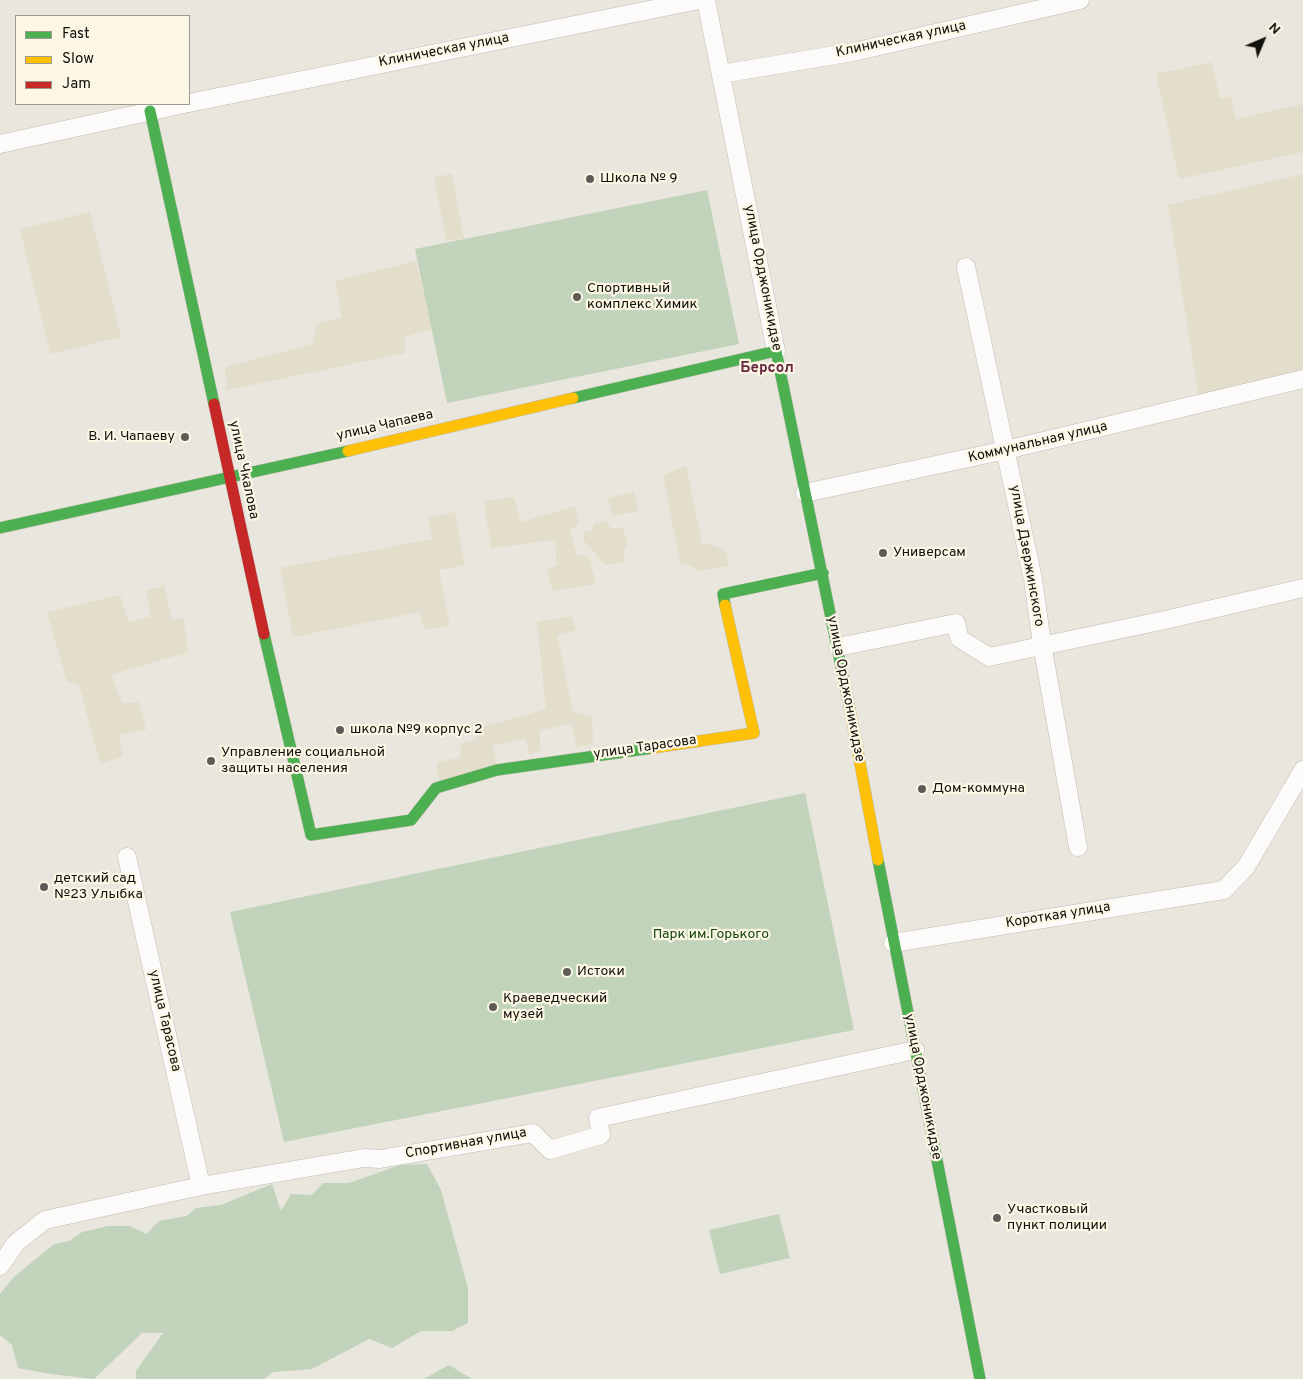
<!DOCTYPE html>
<html>
<head>
<meta charset="utf-8">
<style>
	body { margin:0 }
	#map { position:relative; width:1303px; height:1379px; overflow:hidden; background:#e9e6dd; font-family:Overpass,sans-serif }
	canvas { display:block }
	.legend { position:absolute; left:15px; top:15px; width:175px; height:90px; box-sizing:border-box; background:#fcf6e4; border:1px solid #9e9a8d; margin:0; padding:6px 9px; list-style:none; font-size:15px; color:#12100a }
	.legend li { display:flex; align-items:center; gap:10px; height:25px }
	.legend b { width:25px; border:1px solid #9e9a8d }
	.north { position:absolute; left:1238px; top:15px; width:50px; height:50px; -webkit-text-stroke:4px #fcf6e4; paint-order:stroke; rotate:45deg; font-size:14px; font-weight:700; line-height:20px; text-align:center; color:#12100a }
	.north::after { content:''; display:block; margin:auto; width:18px; height:22px; background:#12100a; clip-path:polygon(50% 0,100% 100%,50% 72%,0 100%) }
</style>
</head>
<body>
<div id="map">
<canvas width="1303" height="1379"></canvas>
<ul class="legend">
<li><b style="height:6px;background:#4caf50"></b>Fast</li>
<li><b style="height:6px;background:#ffc107"></b>Slow</li>
<li><b style="height:6px;background:#c62828"></b>Jam</li>
</ul>
<div class="north">N</div>
</div>
<script>
const c = document.querySelector('canvas').getContext('2d');
c.lineJoin = 'round';
function fill(path, color) { c.fillStyle = color; c.fill(path, 'evenodd'); }
const toPath = rows => new Path2D(rows.map(r => 'M' + r).join(''));
function trace(path, color, width, dash) { c.strokeStyle = color; c.lineWidth = width; c.lineCap = dash ? 'butt' : 'round'; c.setLineDash(dash || []); c.stroke(path); }
function label(font, color, halo, rows, align = 'center') {
  c.font = font + ' Overpass,sans-serif'; c.lineWidth = 4.5; c.setLineDash([]); c.textBaseline = 'middle'; c.strokeStyle = halo; c.fillStyle = color; for (const [text, x, y, turn = 0] of rows) {
    c.save(); c.translate(x, y); c.rotate((+turn || 0) * Math.PI / 180); c.textAlign = isNaN(turn) ? turn : align; if (halo) c.strokeText(text, 0, 0); c.fillText(text, 0, 0); c.restore();
  }
}
fill(toPath([
	[1212,62,1220,99,1231,96,1236,119,1303,104,1303,152,1179,179,1156,74],
	[452,174,464,238,446,241,434,177],
	[1303,174,1303,377,1199,398,1168,205],
	[90,212,121,337,50,354,20,229],
	[416,261,433,329,405,337,405,353,227,390,225,367,313,344,316,324,342,317,335,281],
	[686,465,702,544,709,544,725,550,729,566,698,571,691,566,680,563,663,476],
	[634,492,639,511,612,516,608,498],
	[514,497,521,522,575,506,579,524,570,530,577,555,588,556,596,584,553,591,547,570,557,565,555,540,491,548,484,501],
	[455,512,465,565,439,570,450,625,424,630,420,612,293,637,280,568,432,539,428,517],
	[607,521,610,528,623,528,628,546,623,551,625,562,605,565,584,541,584,531,592,531,594,524],
	[164,586,172,621,183,617,188,652,111,675,122,703,139,702,146,730,119,735,123,757,100,764,79,685,67,682,47,612,120,595,129,622,151,616,146,590],
	[572,616,576,630,557,635,573,712,592,717,593,744,577,747,571,723,540,731,540,750,530,755,525,738,493,746,497,770,439,781,437,763,460,757,461,744,476,740,477,729,546,709,537,622]
]), '#e3ddcc');
fill(toPath([
	[707,190,739,344,447,403,415,249],
	[805,793,854,1030,284,1142,230,912],
	[427,1164,441,1190,468,1288,468,1323,452,1331,421,1331,392,1348,369,1339,312,1369,273,1372,264,1379,136,1379,136,1371,163,1333,142,1333,94,1379,51,1374,18,1368,12,1345,0,1335,0,1294,14,1277,54,1244,69,1241,82,1232,108,1226,130,1226,146,1234,159,1221,187,1216,196,1208,221,1205,272,1184,281,1211,291,1194,312,1195,323,1183,349,1183,400,1165],
	[779,1214,790,1258,720,1274,709,1230],
	[449,1365,472,1379,424,1379]
]), '#c1d3ba');
const street = toPath([
	[706,0,776,351],
	[721,74,853,52,1080,0],
	[189,103,699,0],
	[0,144,184,104],
	[966,267,1033,579,1042,644,1078,847],
	[805,493,1006,450,1303,379],
	[838,647,956,623,959,638,989,657,1165,620,1303,588],
	[127,857,201,1186],
	[893,943,1224,890,1246,867,1303,770],
	[0,1266,16,1243,45,1220,201,1186,364,1158,380,1159,533,1133,550,1150,601,1135,598,1118,915,1050]
]);
const fast = toPath([
	[150,111,214,404],
	[573,398,776,351,850,710],
	[0,528,348,451],
	[725,605,723,594,823,573],
	[264,634,311,835,411,820,436,788,497,770,652,748],
	[878,860,980,1379]
]);
const slow = toPath([
	[348,451,573,398],
	[850,710,878,860],
	[652,748,754,733,725,605]
]);
const jam = toPath([
	[214,404,264,634]
]);
trace(street, '#bfbcb5', 19);
trace(fast, '#bfbcb5', 12);
trace(slow, '#bfbcb5', 12);
trace(jam, '#bfbcb5', 12);
trace(street, '#fcfbfa', 18);
trace(fast, '#4caf50', 11);
trace(slow, '#ffc107', 11);
trace(jam, '#c62828', 11);
for (const [x, y, r, color] of [
	[590,179,5,"#5d5b54"],
	[577,297,5,"#5d5b54"],
	[185,437,5,"#5d5b54"],
	[883,553,5,"#5d5b54"],
	[340,730,5,"#5d5b54"],
	[211,761,5,"#5d5b54"],
	[922,789,5,"#5d5b54"],
	[44,887,5,"#5d5b54"],
	[567,972,5,"#5d5b54"],
	[493,1007,5,"#5d5b54"],
	[997,1218,5,"#5d5b54"]
]) { const dot = new Path2D(); dot.arc(x, y, r, 0, 2 * Math.PI); c.fillStyle = color; c.fill(dot); trace(dot, '#fcf6e4', 2); }
label('14px', '#12100a', '#fcf6e4', [
	["Клиническая улица",901,40,-12],
	["Клиническая улица",444,51,-11],
	["улица Орджоникидзе",762,278,79],
	["улица Чапаева",385,426,-13],
	["Коммунальная улица",1038,443,-13],
	["улица Чкалова",243,470,78],
	["улица Дзержинского",1026,556,80],
	["улица Орджоникидзе",845,689,79],
	["улица Тарасова",645,748,-8],
	["Короткая улица",1058,916,-9],
	["улица Тарасова",164,1021,77],
	["улица Орджоникидзе",922,1087,79],
	["Спортивная улица",466,1144,-10]
]);
label('14px', '#12100a', '#fcf6e4', [
	["Школа № 9",600,179],
	["Спортивный",587,289],
	["комплекс Химик",587,305],
	["В. И. Чапаеву",175,437,"right"],
	["Универсам",893,553],
	["школа №9 корпус 2",350,730],
	["Управление социальной",221,753],
	["защиты населения",221,769],
	["Дом-коммуна",932,789],
	["детский сад",54,879],
	["№23 Улыбка",54,895],
	["Истоки",577,972],
	["Краеведческий",503,999],
	["музей",503,1015],
	["Участковый",1007,1210],
	["пункт полиции",1007,1226]
], 'left');
label('14px', '#134612', '#fcf6e4', [
	["Парк им.Горького",711,935]
]);
label('bold 15px', '#68253f', '#fcf6e4', [
	["Берсол",767,369]
]);
</script>
</body>
</html>
